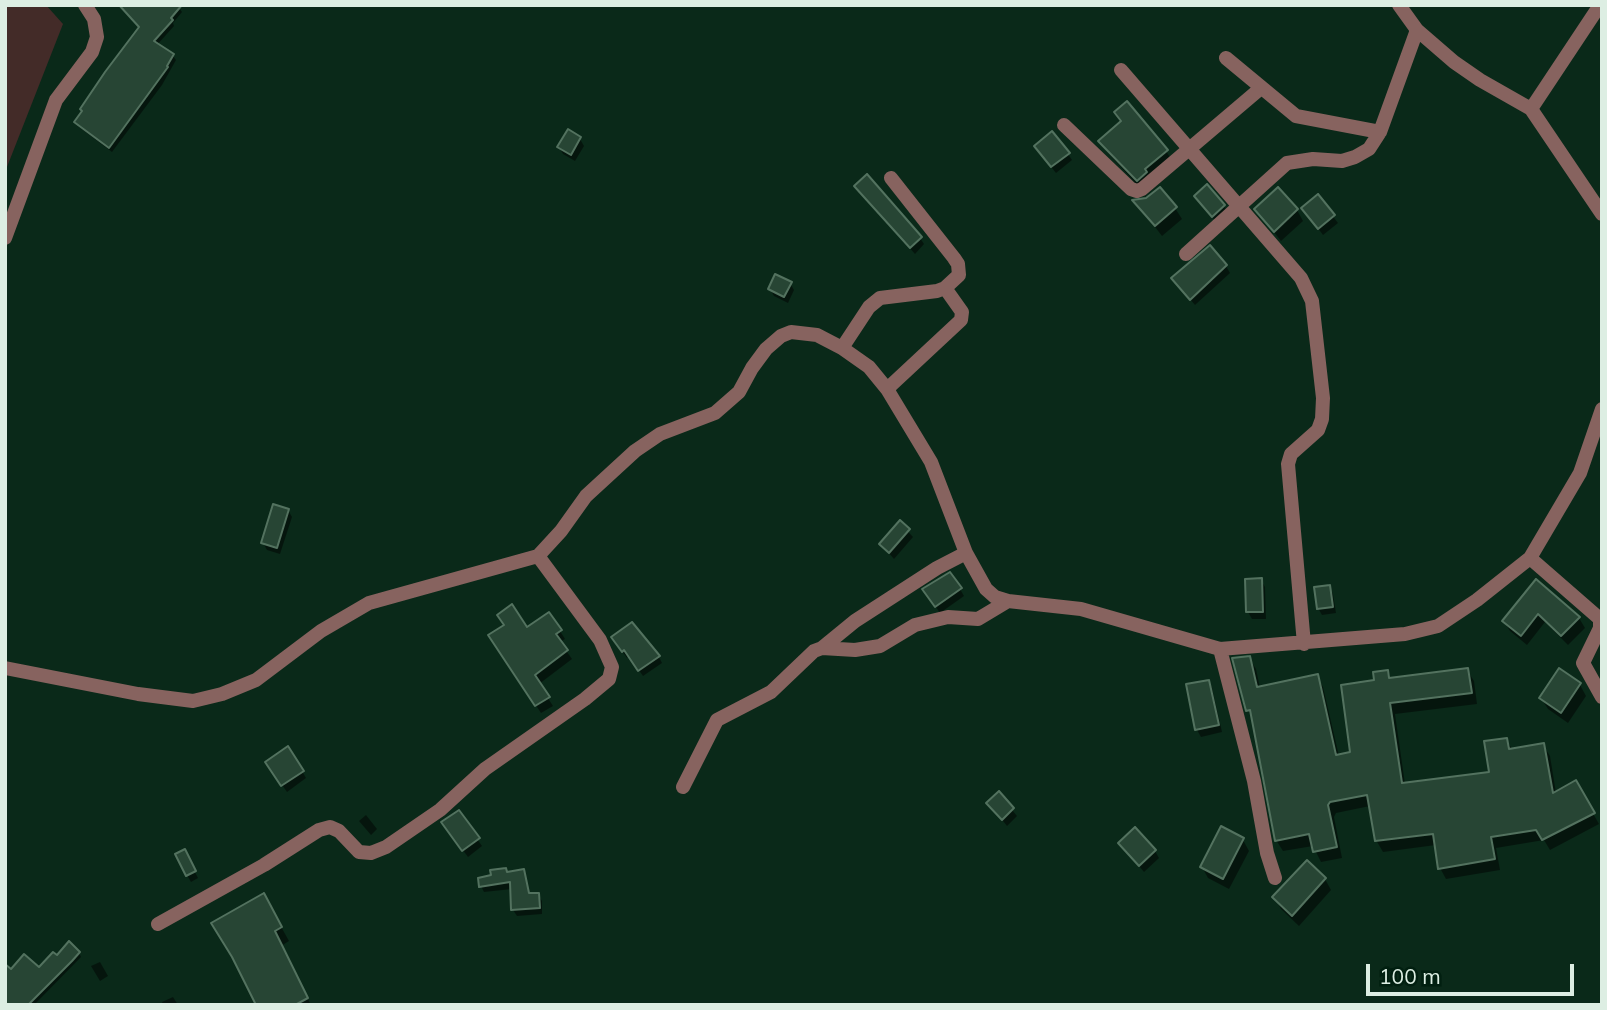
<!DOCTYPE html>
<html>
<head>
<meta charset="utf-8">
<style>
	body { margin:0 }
	#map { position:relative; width:1607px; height:1010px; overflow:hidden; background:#0a2919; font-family:Mulish,sans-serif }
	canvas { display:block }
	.frame { position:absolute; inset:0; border:7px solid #ddeee3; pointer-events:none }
	.scale { position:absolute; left:1366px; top:964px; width:208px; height:32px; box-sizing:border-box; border:4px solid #ddeee3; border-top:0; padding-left:9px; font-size:21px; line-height:24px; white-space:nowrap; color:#ddeee3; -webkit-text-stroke:5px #011f10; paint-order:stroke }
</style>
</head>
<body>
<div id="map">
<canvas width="1607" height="1010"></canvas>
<div class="frame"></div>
<div class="scale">100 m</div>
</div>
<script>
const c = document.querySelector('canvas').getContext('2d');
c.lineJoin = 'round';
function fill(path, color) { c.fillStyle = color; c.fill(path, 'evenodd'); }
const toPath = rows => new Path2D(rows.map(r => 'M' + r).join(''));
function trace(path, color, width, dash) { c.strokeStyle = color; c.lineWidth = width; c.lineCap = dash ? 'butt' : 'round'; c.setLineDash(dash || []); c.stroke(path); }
fill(toPath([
	[5,5,46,5,63,24,5,172]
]), '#432b28');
fill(toPath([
	[118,5,177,5,182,12,173,23,174,26,157,45,173,56,176,60,162,85,112,152,79,127,76,122,140,28],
	[580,139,584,146,575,161,563,154,559,147],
	[1100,141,1166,151,1173,162,1143,191,1107,152],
	[1040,153,1068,154,1072,160,1056,173],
	[856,187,920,238,924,244,915,254],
	[1317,196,1338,223,1323,235,1303,208],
	[1196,197,1224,206,1228,213,1217,223],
	[1135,201,1175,208,1182,219,1162,236],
	[1256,209,1297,210,1303,221,1281,241],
	[1226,266,1230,273,1195,305,1173,279],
	[790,283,794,290,788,303,774,296,770,289],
	[288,510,292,517,280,554,267,550,263,543],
	[900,523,913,537,894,559,881,544],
	[1261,580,1265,587,1266,619,1252,619,1248,612],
	[1536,581,1579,618,1585,628,1568,645,1545,622,1527,645,1510,631,1504,621],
	[1329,587,1333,594,1336,613,1322,615,1318,608],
	[960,589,964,596,940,613,929,597],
	[527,630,560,631,565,639,560,642,572,659,539,684,553,706,541,713,495,643],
	[617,644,659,657,662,663,643,676,629,656,627,658],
	[1249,658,1256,669,1260,688,1317,676,1323,687,1339,756,1352,754,1376,682,1387,672,1391,680,1467,670,1474,681,1477,704,1395,714,1405,784,1491,774,1506,740,1513,750,1543,745,1550,756,1556,793,1575,782,1599,824,1550,850,1544,840,1496,848,1500,870,1446,879,1440,868,1436,845,1383,852,1376,840,1370,806,1336,813,1334,817,1342,858,1321,862,1313,846,1283,851,1276,840,1254,721,1248,710],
	[1208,682,1212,688,1222,732,1201,737,1197,730,1188,685],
	[1580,685,1586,696,1568,723,1548,709,1541,698],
	[271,769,302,771,306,778,287,792],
	[999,794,1017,816,1007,826,989,803],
	[458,812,482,846,468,857,448,830],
	[366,815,377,829,371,835,359,821],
	[1243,840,1249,851,1229,889,1208,878,1202,867],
	[1120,843,1155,851,1159,858,1144,872],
	[184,851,198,878,191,882,187,875],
	[1307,862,1325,879,1331,890,1299,926,1281,909,1275,898],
	[523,871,530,895,538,895,542,901,542,914,517,916,513,910,512,889,484,892,481,886,508,874],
	[264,896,289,941,281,946,311,1005,258,1005],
	[79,953,81,957,34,1005,5,1005,5,972,39,969,57,958],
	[100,962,108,976,100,981,91,966],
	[173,997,178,1005,163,1005,162,1002]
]), '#0007');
const building = toPath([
	[119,5,182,5,171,18,173,20,154,41,174,54,167,66,168,67,109,148,74,122,82,111,80,109,105,72,139,27,119,5],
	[1127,101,1168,150,1145,169,1147,172,1137,181,1098,141,1121,121,1114,112,1127,101],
	[568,129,581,137,571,155,557,147,568,129],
	[1052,131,1070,153,1051,167,1034,146,1052,131],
	[867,174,922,237,910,248,854,186,867,174],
	[1207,184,1225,205,1212,217,1194,196,1207,184],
	[1160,187,1177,207,1155,226,1132,200,1146,198,1160,187],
	[1278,187,1298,209,1274,232,1254,209,1278,187],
	[1318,194,1335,215,1318,229,1301,208,1318,194],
	[1210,245,1227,265,1190,300,1171,278,1210,245],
	[775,274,792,282,784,297,768,289,775,274],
	[273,504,289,509,277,548,261,543,273,504],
	[900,520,910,529,889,553,879,544,900,520],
	[950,572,962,588,935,607,922,589,950,572],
	[1262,578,1263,612,1246,612,1245,579,1262,578],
	[1536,579,1580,617,1561,636,1538,614,1521,636,1502,621,1536,579],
	[1330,585,1333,607,1317,609,1314,587,1330,585],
	[512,604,527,627,549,612,562,630,556,634,568,650,535,675,550,697,535,706,488,635,504,625,497,615,512,604],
	[632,622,660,656,638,671,624,650,622,652,611,637,632,622],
	[1250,656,1257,687,1318,674,1336,755,1350,752,1341,685,1374,680,1373,672,1388,670,1389,678,1468,668,1472,693,1390,703,1402,783,1489,772,1484,741,1507,738,1509,749,1544,743,1553,793,1576,780,1595,813,1542,840,1536,830,1491,837,1495,859,1438,869,1433,834,1375,841,1367,795,1330,802,1328,805,1337,847,1313,852,1309,834,1275,841,1250,710,1246,711,1232,658,1250,656],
	[1559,668,1581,683,1561,713,1539,698,1559,668],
	[1209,680,1219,725,1195,730,1186,684,1209,680],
	[288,746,304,771,281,786,265,762,288,746],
	[999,791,1014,808,1002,820,986,803,999,791],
	[459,810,480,838,462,851,441,822,459,810],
	[1221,826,1244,838,1223,879,1200,867,1221,826],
	[1135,827,1156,850,1139,866,1118,843,1135,827],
	[185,849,196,871,186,876,175,854,185,849],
	[1307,860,1326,878,1292,916,1272,897,1307,860],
	[506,868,507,872,524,869,529,893,539,893,540,908,511,910,510,882,479,887,478,878,491,875,490,870,506,868],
	[264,893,282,927,275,931,308,998,295,1005,256,1005,232,957,211,923,264,893],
	[69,941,80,952,72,961,28,1005,8,1005,5,1002,5,964,11,969,24,954,39,967,53,952,57,955,69,941]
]);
fill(building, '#274534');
trace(building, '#53725f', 2);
trace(toPath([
	[1399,5,1417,30,1454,62,1480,80,1531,109,1602,214],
	[1226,58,1296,116,1380,132],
	[1121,70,1301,278,1312,301,1323,398,1322,419,1318,430,1291,454,1288,464,1304,644],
	[1531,109,1600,5],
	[1064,125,1131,189,1137,191,1142,189,1261,88],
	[5,238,56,100,92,52,97,37,94,19,85,5],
	[1186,254,1287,163,1313,159,1342,161,1355,157,1369,149,1380,132,1417,30],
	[842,348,869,307,880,298,937,291,945,288,959,275,958,264,954,258,891,178],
	[887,389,961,320,962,312,945,288],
	[1530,558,1600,619,1600,628,1583,663,1602,697],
	[822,648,855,621,937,568,966,553],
	[1220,649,1254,781,1267,853,1275,878],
	[5,668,138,694,193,701,222,694,256,680,321,631,369,603,538,556,561,531,586,496,635,451,660,434,715,413,739,392,752,368,766,349,781,336,791,332,817,335,842,348,869,367,887,389,931,462,966,553,986,589,995,597,1008,601,1081,609,1220,649,1405,634,1438,626,1477,600,1530,558,1580,473,1602,409],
	[683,787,717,720,771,692,814,651,822,648,855,650,880,646,915,625,948,617,978,619,1008,601],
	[158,924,264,865,319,830,330,827,339,831,359,852,371,853,386,847,440,810,485,769,585,699,609,679,612,667,600,640,538,556]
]), '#87635f', 14);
</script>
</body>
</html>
